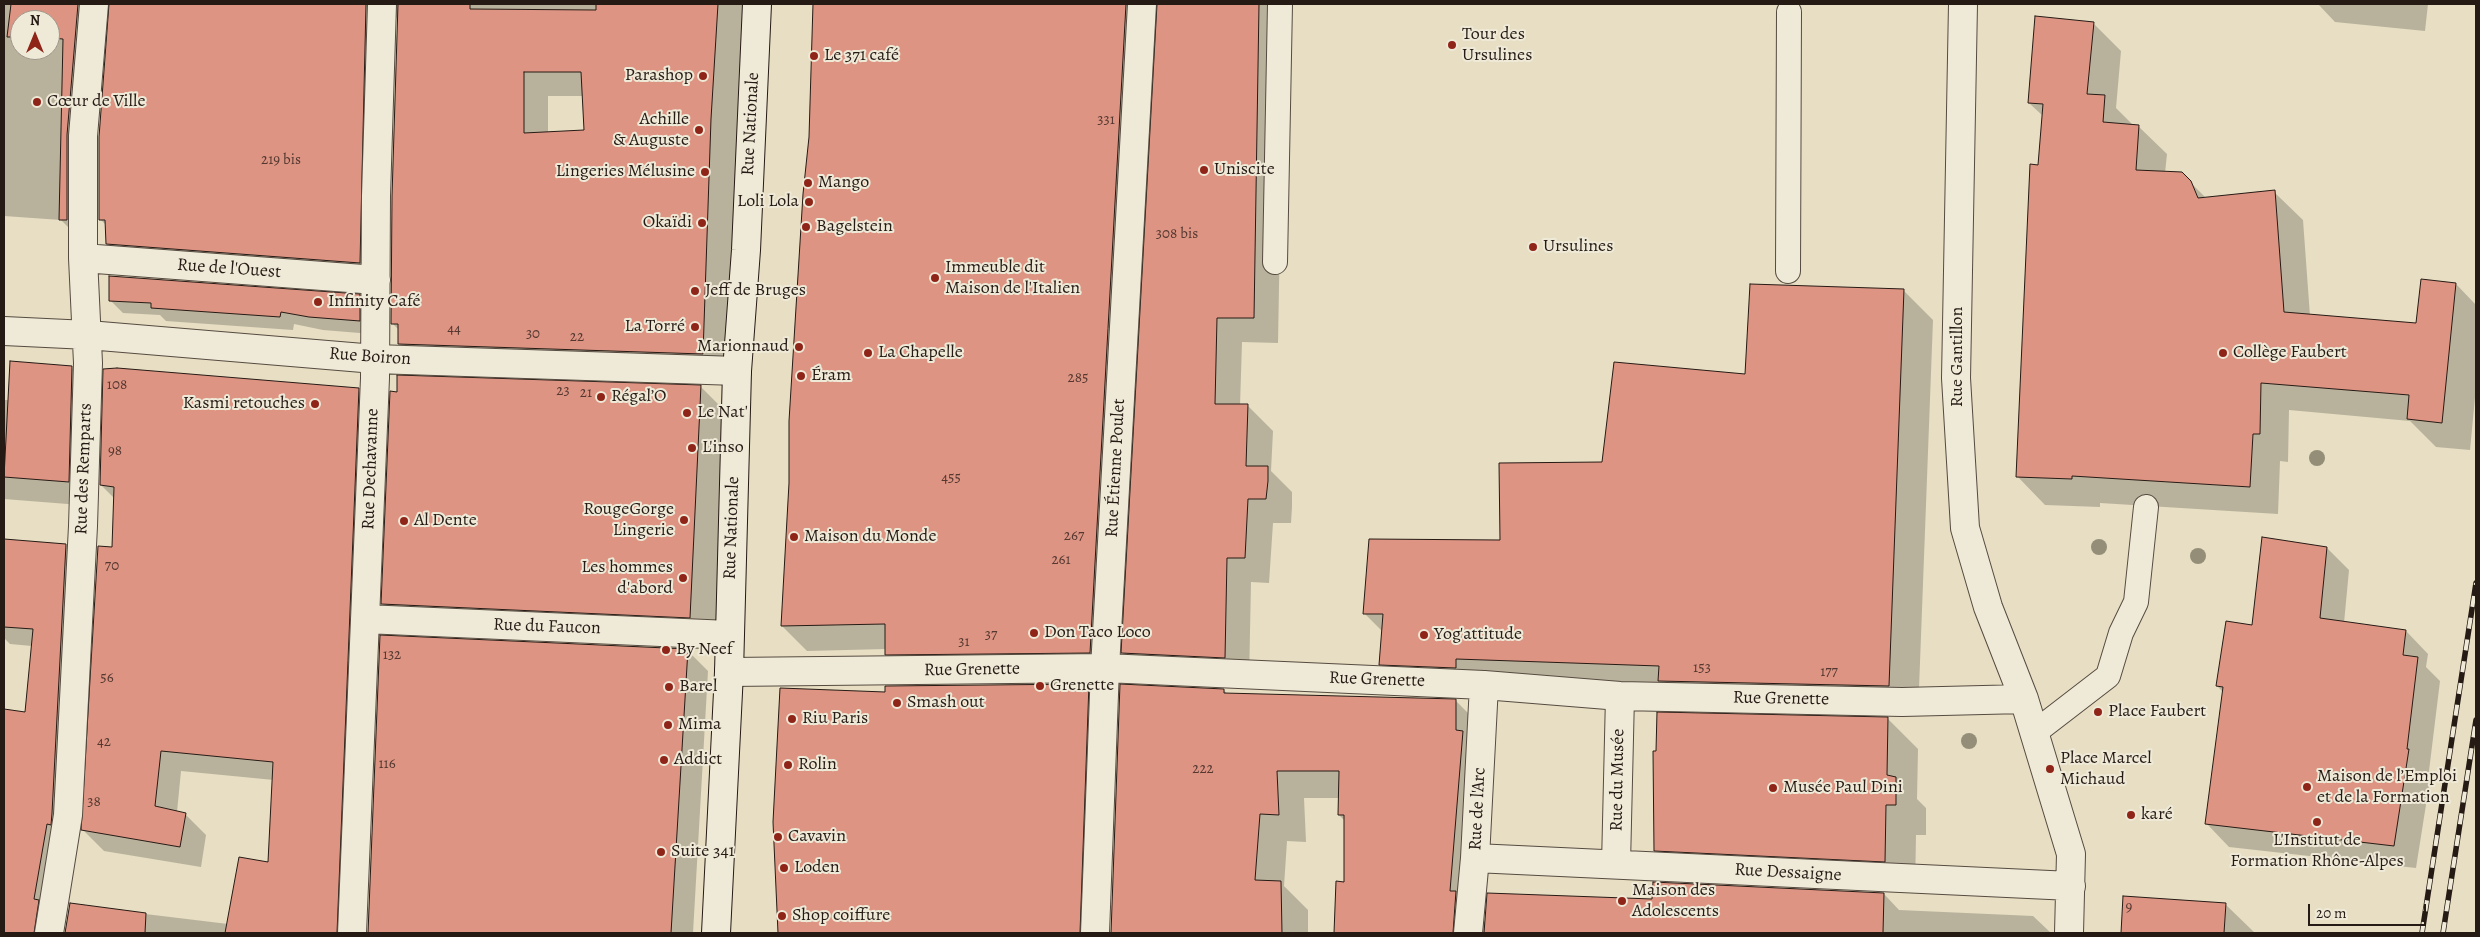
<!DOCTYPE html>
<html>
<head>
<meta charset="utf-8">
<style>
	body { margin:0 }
	#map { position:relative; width:2480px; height:937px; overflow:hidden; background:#e7dec3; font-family:Alegreya,serif }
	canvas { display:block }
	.frame { position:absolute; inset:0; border:5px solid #261a14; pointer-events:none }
	.north { position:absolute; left:10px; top:10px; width:50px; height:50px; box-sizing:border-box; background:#efead8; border:1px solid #9f978a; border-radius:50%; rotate:0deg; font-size:14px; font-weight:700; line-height:20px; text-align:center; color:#261a14 }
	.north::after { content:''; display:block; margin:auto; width:18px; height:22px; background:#8f2418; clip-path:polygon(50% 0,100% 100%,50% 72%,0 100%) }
	.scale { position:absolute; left:2308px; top:904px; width:118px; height:22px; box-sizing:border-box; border:2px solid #261a14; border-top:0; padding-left:6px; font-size:15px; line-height:18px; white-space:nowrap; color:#261a14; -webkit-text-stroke:4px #efead8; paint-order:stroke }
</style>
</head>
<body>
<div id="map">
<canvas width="2480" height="937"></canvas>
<div class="frame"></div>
<div class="north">N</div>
<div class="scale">20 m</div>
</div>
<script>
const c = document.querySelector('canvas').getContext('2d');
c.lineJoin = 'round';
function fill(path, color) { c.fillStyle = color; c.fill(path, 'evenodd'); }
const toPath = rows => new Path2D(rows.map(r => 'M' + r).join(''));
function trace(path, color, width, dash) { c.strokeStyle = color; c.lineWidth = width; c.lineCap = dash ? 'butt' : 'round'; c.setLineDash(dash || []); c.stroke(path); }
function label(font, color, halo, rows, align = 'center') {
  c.font = font + ' Alegreya,serif'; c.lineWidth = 4; c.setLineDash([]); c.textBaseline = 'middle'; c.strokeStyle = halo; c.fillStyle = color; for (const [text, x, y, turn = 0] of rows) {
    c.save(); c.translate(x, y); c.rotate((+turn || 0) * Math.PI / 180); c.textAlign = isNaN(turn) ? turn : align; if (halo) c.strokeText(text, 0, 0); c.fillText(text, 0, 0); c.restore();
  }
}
fill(toPath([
	[4,4,743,4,727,378,423,368,399,344,399,330,392,323,399,15,393,21,384,287,132,268,107,244,107,226,100,219,110,16,106,19,85,244,61,220,4,216],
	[20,20,50,20,50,50,20,50],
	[548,96,584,96,586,132,548,133],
	[814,4,1284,4,1278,343,1242,342,1240,406,1248,406,1273,431,1271,471,1292,492,1292,507,1291,523,1273,523,1269,583,1251,582,1249,682,1148,678,1123,653,1158,16,1154,20,1115,677,911,679,886,654,886,649,807,651,782,626,810,137],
	[2318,4,2428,4,2425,31,2335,22],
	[2093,23,2121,51,2116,108,2133,125,2138,126,2167,154,2165,173,2181,173,2207,199,2274,192,2303,220,2310,316,2417,325,2456,284,2476,305,2476,387,2470,450,2436,447,2410,421,2289,410,2288,462,2280,461,2278,514,2100,503,2100,507,2045,505,2017,476,2043,116,2029,103],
	[1903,290,1933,320,1918,715,1410,694,1381,664,1383,632,1364,613,1501,541,1603,464],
	[359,296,373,309,372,334,323,330,294,324,293,330,166,321,160,315,123,313,110,300],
	[72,368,96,392,93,506,4,499,4,400,9,400],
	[701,387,726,412,715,643,408,629,383,604],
	[358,390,379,411,358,933,65,933,71,905,228,924,269,863,274,780,181,771,177,812,185,814,206,835,201,867,104,851,83,830,114,548,115,499,101,485],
	[4,541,66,545,84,563,54,933,4,933,4,711,26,713,32,646,10,644,4,638],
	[2327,548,2349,570,2344,623,2406,631,2428,654,2426,667,2440,681,2429,771,2431,773,2416,868,2229,847,2207,824,2224,693,2217,686,2253,626],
	[381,637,687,650,708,671,693,933,369,933],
	[1088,685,1116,713,1107,933,779,933,775,799,886,693],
	[1121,686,1224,690,1228,695,1456,701,1483,728,1478,914,1485,922,1654,901,1884,894,1899,910,2033,916,2051,933,1335,933,1337,883,1345,883,1345,821,1339,815,1339,798,1304,798,1306,842,1287,841,1284,886,1308,910,1308,933,1112,933],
	[1888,719,1918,749,1917,799,1926,808,1926,835,1916,835,1915,891,1685,881,1655,850,1657,753],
	[2124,897,2225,904,2255,933,2122,933]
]), '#0003');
const building = toPath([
	[11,4,78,4,67,135,67,220,59,220,63,39,50,38,50,20,20,20,20,37,7,37,11,4],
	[109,4,366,4,360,263,106,244,105,220,99,220,99,137,109,4],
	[398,4,470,4,470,9,596,10,596,4,718,4,711,119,703,354,398,344,398,324,391,324,392,196,398,4],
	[524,72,581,72,584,130,524,133,524,72],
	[813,4,1126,4,1090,653,885,655,885,624,781,626,789,483,789,421,803,194,809,137,813,4],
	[1157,4,1259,4,1254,318,1217,318,1215,404,1248,404,1246,466,1268,466,1268,481,1266,499,1248,499,1245,558,1227,558,1225,658,1121,653,1157,4],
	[2035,16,2094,22,2087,94,2105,95,2103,122,2139,125,2136,170,2182,172,2191,181,2198,198,2275,190,2284,312,2416,323,2421,279,2456,283,2442,423,2407,419,2409,395,2261,383,2260,434,2253,434,2250,487,2072,476,2072,479,2016,477,2030,164,2038,165,2043,104,2028,103,2035,16],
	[109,276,360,294,360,321,309,317,281,312,280,317,151,308,151,303,109,301,109,276],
	[1750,284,1904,289,1889,686,1658,681,1659,666,1456,659,1456,668,1379,665,1383,614,1363,614,1369,539,1500,540,1499,463,1602,462,1614,362,1745,374,1750,284],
	[10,361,72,366,69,482,4,477,10,361],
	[117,368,359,388,337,933,225,933,239,857,268,862,273,762,161,751,155,806,186,813,180,847,81,830,98,546,112,547,114,487,100,485,103,369,117,368],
	[397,375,701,385,690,618,381,604,390,391,397,392,397,375],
	[2262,537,2327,547,2320,618,2406,630,2403,655,2418,657,2407,749,2409,749,2394,846,2205,824,2223,687,2216,686,2226,621,2252,625,2262,537],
	[4,539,66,544,52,813,51,825,47,824,34,899,39,900,34,933,4,933,4,709,25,712,33,629,4,627,4,539],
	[380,635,688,649,671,933,368,933,380,635],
	[1089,684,1080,933,778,933,773,822,780,688,885,692,885,686,1089,684],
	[1120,684,1224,689,1224,693,1456,699,1456,730,1463,731,1450,891,1456,891,1453,933,1334,933,1336,881,1344,882,1344,815,1338,815,1339,771,1277,771,1279,815,1260,814,1255,880,1281,881,1282,933,1111,933,1120,684],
	[1657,712,1888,717,1887,775,1896,777,1896,805,1886,805,1885,862,1654,851,1653,751,1656,751,1657,712],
	[1653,882,1884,893,1883,933,1484,933,1487,893,1652,899,1653,882],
	[2123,896,2226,903,2224,933,2121,933,2123,896],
	[70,903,146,913,145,933,65,933,70,903]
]);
fill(building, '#dd9483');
trace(building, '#261a14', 1);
const service = toPath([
	[1275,262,1280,4],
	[1788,271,1789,12],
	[2034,733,2108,676,2121,633,2136,602,2146,507]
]);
const minor = toPath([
	[1963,4,1956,378,1965,528,1988,607,2024,699,2071,854,2069,933],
	[83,258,376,280],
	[4,331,88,335,375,359,737,371],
	[365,619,729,635],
	[729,672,1105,668,1484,685,1620,696,1902,702,2024,699],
	[1475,858,2071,886],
	[1616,864,1620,696],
	[49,933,68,815,83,526,88,363,83,258,83,136,94,4],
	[352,933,375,378,376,196,382,4],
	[1095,933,1105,668,1142,4],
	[1468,933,1475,858,1484,685]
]);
const secondary = toPath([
	[716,933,729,672,737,371,746,250,757,4]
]);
trace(service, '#564b40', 26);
trace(minor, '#564b40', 30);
trace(secondary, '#261a14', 30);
trace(service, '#efead8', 24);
trace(minor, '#efead8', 28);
trace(secondary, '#efead8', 28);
const rail = toPath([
	[2422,933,2476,583],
	[2443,933,2476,720]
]);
trace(rail, '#261a14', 5.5);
trace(rail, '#efead8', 4, [11]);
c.fillStyle = '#948e78';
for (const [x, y] of [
	[2317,458],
	[2099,547],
	[2198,556],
	[1969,741]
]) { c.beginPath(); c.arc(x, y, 8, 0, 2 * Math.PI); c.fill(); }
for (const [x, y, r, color] of [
	[1452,45,5,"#8f2418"],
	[814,56,5,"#8f2418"],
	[703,76,5,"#8f2418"],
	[37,102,5,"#8f2418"],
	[699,130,5,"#8f2418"],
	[1204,170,5,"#8f2418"],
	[705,172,5,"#8f2418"],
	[808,183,5,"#8f2418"],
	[809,202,5,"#8f2418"],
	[702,223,5,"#8f2418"],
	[806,227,5,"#8f2418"],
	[1533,247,5,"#8f2418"],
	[935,278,5,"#8f2418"],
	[695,291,5,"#8f2418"],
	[318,302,5,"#8f2418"],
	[695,327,5,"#8f2418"],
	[799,347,5,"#8f2418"],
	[868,353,5,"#8f2418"],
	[2223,353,5,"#8f2418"],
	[801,376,5,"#8f2418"],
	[601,397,5,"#8f2418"],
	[315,404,5,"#8f2418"],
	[687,413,5,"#8f2418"],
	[692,448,5,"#8f2418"],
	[684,520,5,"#8f2418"],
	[404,521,5,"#8f2418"],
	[794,537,5,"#8f2418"],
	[683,578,5,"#8f2418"],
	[1034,633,5,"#8f2418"],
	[1424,635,5,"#8f2418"],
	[666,650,5,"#8f2418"],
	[1040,686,5,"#8f2418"],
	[669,687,5,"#8f2418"],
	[897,703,5,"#8f2418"],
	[2098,712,5,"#8f2418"],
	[792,719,5,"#8f2418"],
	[668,725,5,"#8f2418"],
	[664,760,5,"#8f2418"],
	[788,765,5,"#8f2418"],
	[2050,769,5,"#8f2418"],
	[2307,787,5,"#8f2418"],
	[1773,788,5,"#8f2418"],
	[2131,815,5,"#8f2418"],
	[2317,822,5,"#8f2418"],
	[778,837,5,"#8f2418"],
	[661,852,5,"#8f2418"],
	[784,868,5,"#8f2418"],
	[1622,901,5,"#8f2418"],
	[782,916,5,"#8f2418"]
]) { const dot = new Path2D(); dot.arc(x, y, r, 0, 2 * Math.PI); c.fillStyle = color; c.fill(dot); trace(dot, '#efead8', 2); }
label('15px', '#543830', null, [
	["331",1106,120],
	["219 bis",281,160],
	["308 bis",1177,234],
	["44",454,329],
	["30",533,334],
	["22",577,337],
	["285",1078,378],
	["108",117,385],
	["23",563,391],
	["21",586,393],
	["98",115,451],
	["455",951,478],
	["267",1074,536],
	["261",1061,560],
	["70",112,566],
	["37",991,635],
	["31",964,642],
	["132",392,655],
	["153",1702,668],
	["177",1829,672],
	["56",107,678],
	["42",104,742],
	["116",387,764],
	["222",1203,769],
	["38",94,802],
	["9",2129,907]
]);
label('18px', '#261a14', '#efead8', [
	["Tour des",1462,35],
	["Ursulines",1462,56],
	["Le 371 café",824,56],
	["Parashop",693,76,"right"],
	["Cœur de Ville",47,102],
	["Achille",689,120,"right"],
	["& Auguste",689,141,"right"],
	["Uniscite",1214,170],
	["Lingeries Mélusine",695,172,"right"],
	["Mango",818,183],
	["Loli Lola",799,202,"right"],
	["Okaïdi",692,223,"right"],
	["Bagelstein",816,227],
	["Ursulines",1543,247],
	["Immeuble dit",945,268],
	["Maison de l'Italien",945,289],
	["Jeff de Bruges",705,291],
	["Infinity Café",328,302],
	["La Torré",685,327,"right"],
	["Marionnaud",789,347,"right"],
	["La Chapelle",878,353],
	["Collège Faubert",2233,353],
	["Éram",811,376],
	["Régal’O",611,397],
	["Kasmi retouches",305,404,"right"],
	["Le Nat'",697,413],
	["L'inso",702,448],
	["RougeGorge",674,510,"right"],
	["Lingerie",674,531,"right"],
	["Al Dente",414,521],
	["Maison du Monde",804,537],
	["Les hommes",673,568,"right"],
	["d'abord",673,589,"right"],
	["Don Taco Loco",1044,633],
	["Yog'attitude",1434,635],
	["By Neef",676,650],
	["Grenette",1050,686],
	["Barel",679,687],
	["Smash out",907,703],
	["Place Faubert",2108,712],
	["Riu Paris",802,719],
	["Mima",678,725],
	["Place Marcel",2060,759],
	["Michaud",2060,780],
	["Addict",674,760],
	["Rolin",798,765],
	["Maison de l’Emploi",2317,777],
	["et de la Formation",2317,798],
	["Musée Paul Dini",1783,788],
	["karé",2141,815],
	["Cavavin",788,837],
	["L'Institut de",2317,841,"center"],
	["Formation Rhône-Alpes",2317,862,"center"],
	["Suite 341",671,852],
	["Loden",794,868],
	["Maison des",1632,891],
	["Adolescents",1632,912],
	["Shop coiffure",792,916]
], 'left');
label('18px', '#261a14', '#efead8', [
	["Rue Nationale",751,124,-87],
	["Rue de l'Ouest",229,269,4],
	["Rue Boiron",370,357,4],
	["Rue Gantillon",1958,357,-90],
	["Rue Étienne Poulet",1116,468,-87],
	["Rue des Remparts",84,469,-88],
	["Rue Dechavanne",371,469,-88],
	["Rue Nationale",732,528,-88],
	["Rue du Faucon",547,627,2],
	["Rue Grenette",972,670,-1],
	["Rue Grenette",1377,680,2],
	["Rue Grenette",1781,699,1],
	["Rue du Musée",1618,780,-89],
	["Rue de l'Arc",1478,809,-87],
	["Rue Dessaigne",1788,873,3]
]);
</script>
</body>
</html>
